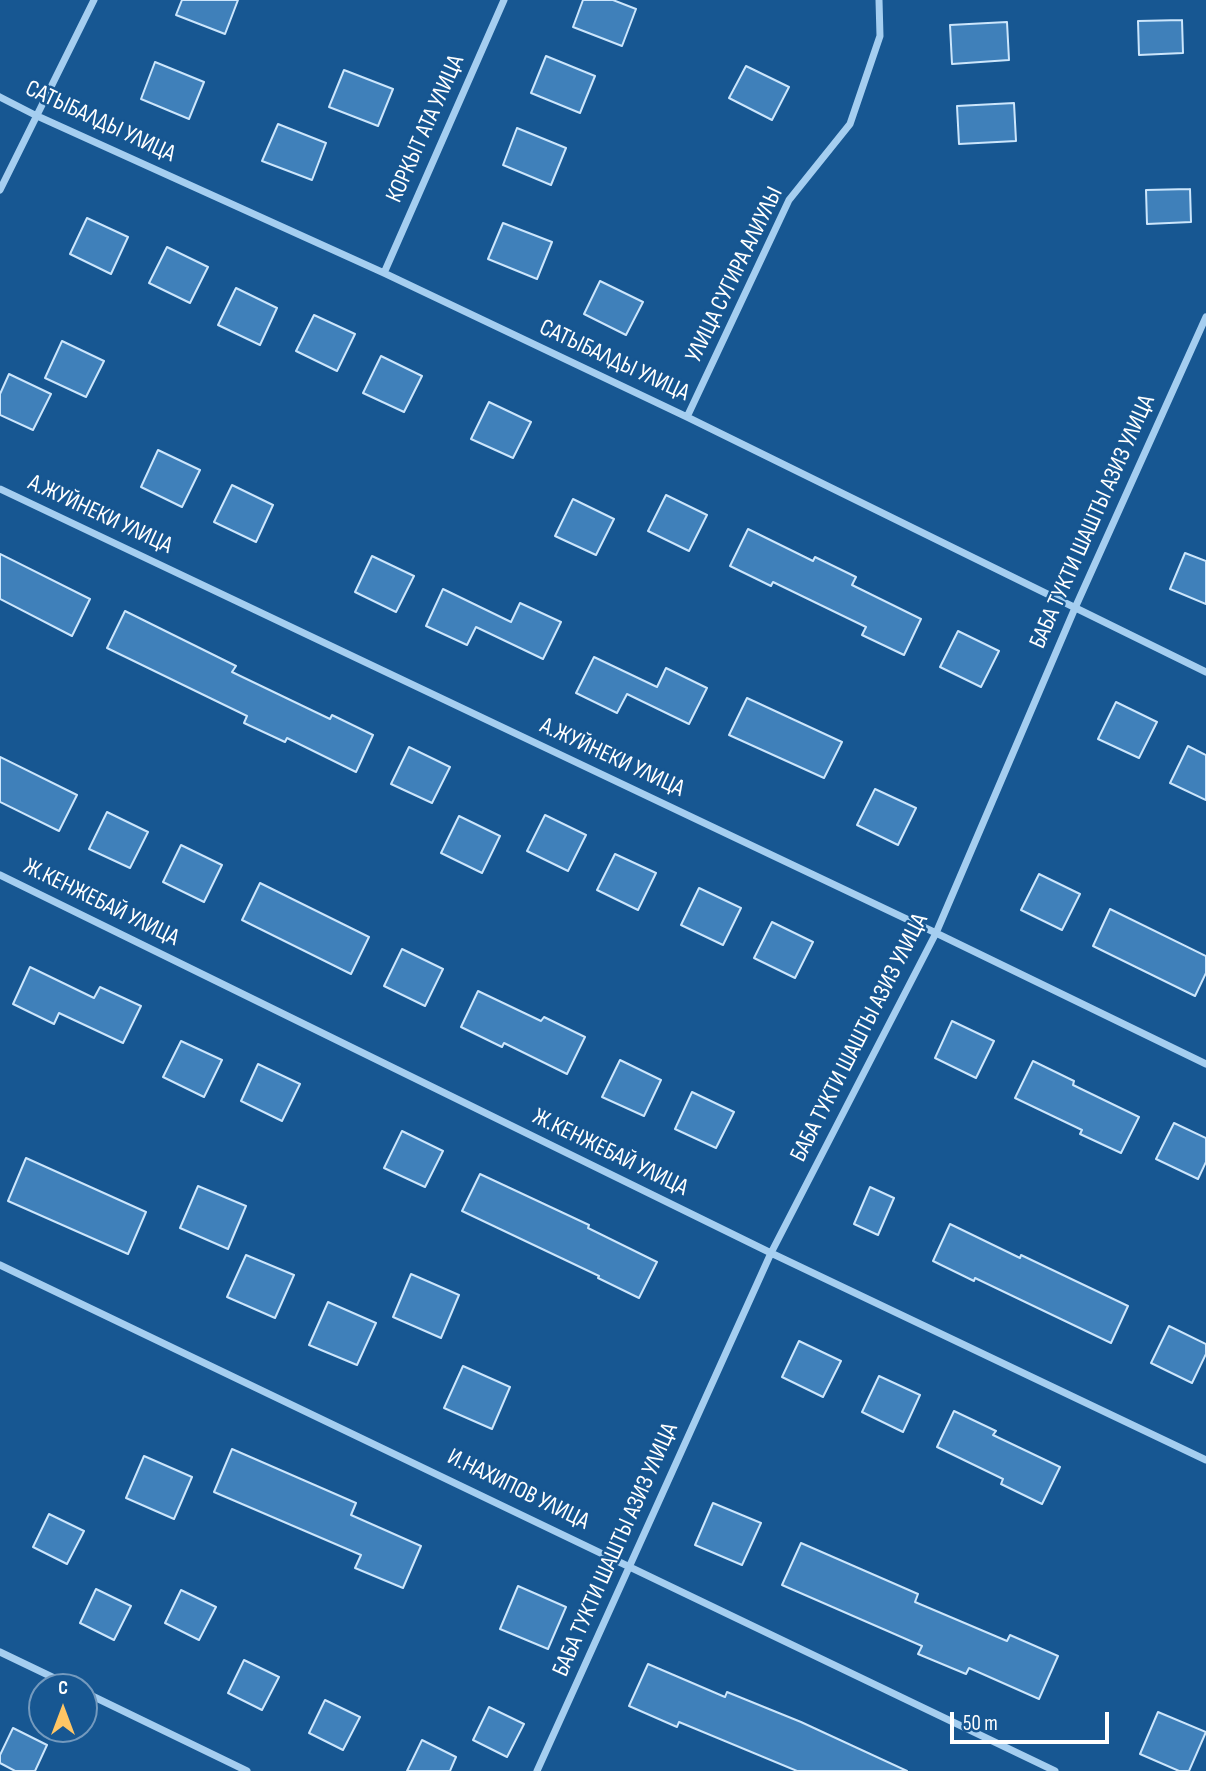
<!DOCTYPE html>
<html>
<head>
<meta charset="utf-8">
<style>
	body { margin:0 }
	#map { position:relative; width:1206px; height:1771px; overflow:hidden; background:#175792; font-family:"Sofia Sans Condensed",sans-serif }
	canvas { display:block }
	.north { position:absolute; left:28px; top:1673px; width:70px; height:70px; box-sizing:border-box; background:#175792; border:2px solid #749abe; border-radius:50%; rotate:0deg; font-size:19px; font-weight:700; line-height:28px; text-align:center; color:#fff }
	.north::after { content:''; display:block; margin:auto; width:24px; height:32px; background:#ffc665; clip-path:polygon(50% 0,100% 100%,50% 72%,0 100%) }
	.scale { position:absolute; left:950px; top:1712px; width:159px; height:32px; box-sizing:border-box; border:4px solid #fff; border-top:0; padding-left:9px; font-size:21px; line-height:24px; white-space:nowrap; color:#fff; -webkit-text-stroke:5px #175792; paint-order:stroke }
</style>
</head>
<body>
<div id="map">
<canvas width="1206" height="1771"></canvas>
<div class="north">С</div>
<div class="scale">50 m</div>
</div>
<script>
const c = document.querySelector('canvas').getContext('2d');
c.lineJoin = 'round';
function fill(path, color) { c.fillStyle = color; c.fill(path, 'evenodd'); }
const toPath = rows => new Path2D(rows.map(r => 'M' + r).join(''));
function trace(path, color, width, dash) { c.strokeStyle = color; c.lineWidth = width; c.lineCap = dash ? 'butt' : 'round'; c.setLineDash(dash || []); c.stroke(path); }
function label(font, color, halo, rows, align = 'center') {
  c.font = font + ' "Sofia Sans Condensed",sans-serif'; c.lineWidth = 5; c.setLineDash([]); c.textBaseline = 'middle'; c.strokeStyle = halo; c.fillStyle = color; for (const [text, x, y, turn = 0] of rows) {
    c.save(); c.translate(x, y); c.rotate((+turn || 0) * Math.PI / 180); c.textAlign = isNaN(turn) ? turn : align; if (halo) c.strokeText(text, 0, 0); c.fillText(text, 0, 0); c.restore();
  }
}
const building = toPath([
	[182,0,238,0,225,34,176,15,182,0],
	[583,0,613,0,636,9,622,46,573,27,583,0],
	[1182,20,1183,53,1139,55,1138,21,1182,20],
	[1007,22,1009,60,952,64,950,25,1007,22],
	[546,56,595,76,580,113,531,93,546,56],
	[155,62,204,82,189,119,141,99,155,62],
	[746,66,789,87,772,120,729,98,746,66],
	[344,70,393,89,378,126,329,107,344,70],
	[1014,103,1016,141,959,144,957,106,1014,103],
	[278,124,326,143,312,180,262,161,278,124],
	[517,128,566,148,551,185,503,165,517,128],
	[1190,189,1191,222,1147,224,1146,190,1190,189],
	[87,218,128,237,111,274,70,254,87,218],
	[503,223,552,242,537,279,488,259,503,223],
	[167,247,208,267,190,303,149,283,167,247],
	[600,281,643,302,626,335,584,314,600,281],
	[236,288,277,308,260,345,218,325,236,288],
	[314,315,355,334,337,371,296,351,314,315],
	[62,341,104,361,86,397,45,378,62,341],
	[381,356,422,376,404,412,363,393,381,356],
	[9,374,51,394,33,430,0,415,0,394,9,374],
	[489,402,531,422,513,458,471,439,489,402],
	[158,450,200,470,182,507,141,487,158,450],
	[232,485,273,505,256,542,214,522,232,485],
	[666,495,707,515,689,551,648,531,666,495],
	[573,499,614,519,596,555,555,536,573,499],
	[748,529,813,561,815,557,856,577,852,585,921,619,904,655,862,635,866,627,773,582,771,586,730,566,748,529],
	[1185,553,1206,561,1206,604,1170,589,1185,553],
	[0,554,90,599,72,636,0,599,0,554],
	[372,556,414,576,396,612,355,592,372,556],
	[443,589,511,622,520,603,561,622,543,659,476,627,467,645,426,626,443,589],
	[125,611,236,666,232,672,330,719,332,715,373,735,356,772,287,738,285,742,244,723,247,716,107,648,125,611],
	[958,631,999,651,981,687,940,667,958,631],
	[594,657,657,687,666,668,707,688,689,724,627,694,617,713,576,693,594,657],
	[747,698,842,742,824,778,729,735,747,698],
	[1116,702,1157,722,1139,758,1098,739,1116,702],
	[1188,746,1206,755,1206,800,1170,783,1188,746],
	[409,747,450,767,432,803,391,784,409,747],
	[0,757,77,795,59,831,0,802,0,757],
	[875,789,916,808,898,845,857,825,875,789],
	[107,812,148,832,130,868,89,849,107,812],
	[545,815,586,835,568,871,527,851,545,815],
	[459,816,500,836,482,873,441,853,459,816],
	[181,845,222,865,204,902,163,882,181,845],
	[615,854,656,873,638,910,597,890,615,854],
	[1039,874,1080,894,1062,930,1021,910,1039,874],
	[260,883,369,937,351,974,242,920,260,883],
	[699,888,741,908,723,945,681,925,699,888],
	[1110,909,1206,956,1206,973,1195,996,1093,946,1110,909],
	[772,922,813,942,795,978,754,958,772,922],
	[402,949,443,969,425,1006,384,986,402,949],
	[30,967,94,998,100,987,141,1006,123,1043,59,1013,54,1024,13,1004,30,967],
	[478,991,541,1021,544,1017,585,1037,567,1074,504,1043,502,1047,461,1027,478,991],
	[952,1021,994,1041,976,1078,935,1058,952,1021],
	[181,1041,222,1060,204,1097,163,1077,181,1041],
	[620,1060,661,1080,644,1116,602,1097,620,1060],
	[1033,1061,1074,1081,1073,1085,1139,1117,1121,1153,1080,1134,1082,1130,1015,1098,1033,1061],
	[258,1064,300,1084,282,1121,241,1101,258,1064],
	[692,1092,734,1112,716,1148,675,1129,692,1092],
	[1174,1123,1206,1138,1206,1162,1198,1179,1156,1159,1174,1123],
	[402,1131,443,1151,425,1187,384,1168,402,1131],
	[26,1158,146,1212,128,1254,8,1201,26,1158],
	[480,1174,589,1225,588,1228,657,1262,639,1298,598,1278,599,1276,462,1211,480,1174],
	[198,1186,246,1206,228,1249,180,1228,198,1186],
	[870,1187,894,1198,878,1235,854,1224,870,1187],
	[950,1224,1020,1258,1021,1255,1128,1306,1111,1343,975,1278,974,1281,933,1261,950,1224],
	[246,1255,294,1275,275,1318,227,1297,246,1255],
	[411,1274,459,1295,441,1338,393,1317,411,1274],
	[328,1302,376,1323,357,1365,309,1345,328,1302],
	[1169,1326,1206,1344,1206,1354,1192,1383,1151,1363,1169,1326],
	[799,1341,841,1361,823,1397,782,1377,799,1341],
	[463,1366,510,1387,492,1429,444,1408,463,1366],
	[879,1376,920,1395,903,1432,862,1412,879,1376],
	[954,1411,996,1431,993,1435,1060,1467,1042,1504,1001,1484,1003,1479,937,1447,954,1411],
	[232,1449,356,1503,351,1515,421,1546,403,1588,355,1568,361,1555,214,1492,232,1449],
	[144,1456,192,1477,174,1519,126,1498,144,1456],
	[713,1503,761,1523,742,1565,695,1545,713,1503],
	[49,1514,84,1531,67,1564,33,1547,49,1514],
	[801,1543,918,1594,915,1602,1007,1641,1010,1635,1058,1656,1039,1699,969,1668,966,1674,918,1654,922,1646,782,1585,801,1543],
	[518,1586,566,1607,548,1649,500,1629,518,1586],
	[96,1589,131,1606,114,1640,80,1623,96,1589],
	[181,1590,216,1607,199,1640,165,1623,181,1590],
	[244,1660,279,1677,262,1710,228,1693,244,1660],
	[648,1664,725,1697,727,1692,801,1722,907,1771,797,1771,679,1722,677,1727,629,1706,648,1664],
	[325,1700,360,1717,343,1750,309,1733,325,1700],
	[489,1707,524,1724,507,1757,473,1740,489,1707],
	[1158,1712,1206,1732,1189,1771,1179,1771,1140,1754,1158,1712],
	[13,1728,47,1745,35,1771,15,1771,0,1763,0,1755,13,1728],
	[422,1740,456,1757,450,1771,407,1771,422,1740]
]);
fill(building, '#3f80ba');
trace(building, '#cce6fc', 2);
trace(toPath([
	[0,97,35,115,384,273,687,417,1206,672],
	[0,190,94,0],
	[384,273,504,0],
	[687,417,789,200,850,124,880,36,879,0],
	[0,489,936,933,1206,1064],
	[0,875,771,1253,1206,1460],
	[0,1265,1055,1771],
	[0,1652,73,1687],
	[84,1692,247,1771],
	[537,1771,771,1253,936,933,1075,608,1206,317]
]), '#a5cef0', 7);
label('24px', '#fff', '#175792', [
	["САТЫБАЛДЫ УЛИЦА",100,122,25],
	["КОРКЫТ АТА УЛИЦА",426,129,-66],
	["УЛИЦА СУГИРА АЛИУЛЫ",735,275,-64],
	["САТЫБАЛДЫ УЛИЦА",614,361,25],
	["А.ЖУЙНЕКИ УЛИЦА",100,515,25],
	["БАБА ТУКТИ ШАШТЫ АЗИЗ УЛИЦА",1093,522,-66],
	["А.ЖУЙНЕКИ УЛИЦА",612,758,25],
	["Ж.КЕНЖЕБАЙ УЛИЦА",101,903,26],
	["БАБА ТУКТИ ШАШТЫ АЗИЗ УЛИЦА",860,1038,-63],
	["Ж.КЕНЖЕБАЙ УЛИЦА",610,1153,26],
	["И.НАХИПОВ УЛИЦА",518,1490,26],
	["БАБА ТУКТИ ШАШТЫ АЗИЗ УЛИЦА",616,1550,-66]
]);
</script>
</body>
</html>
